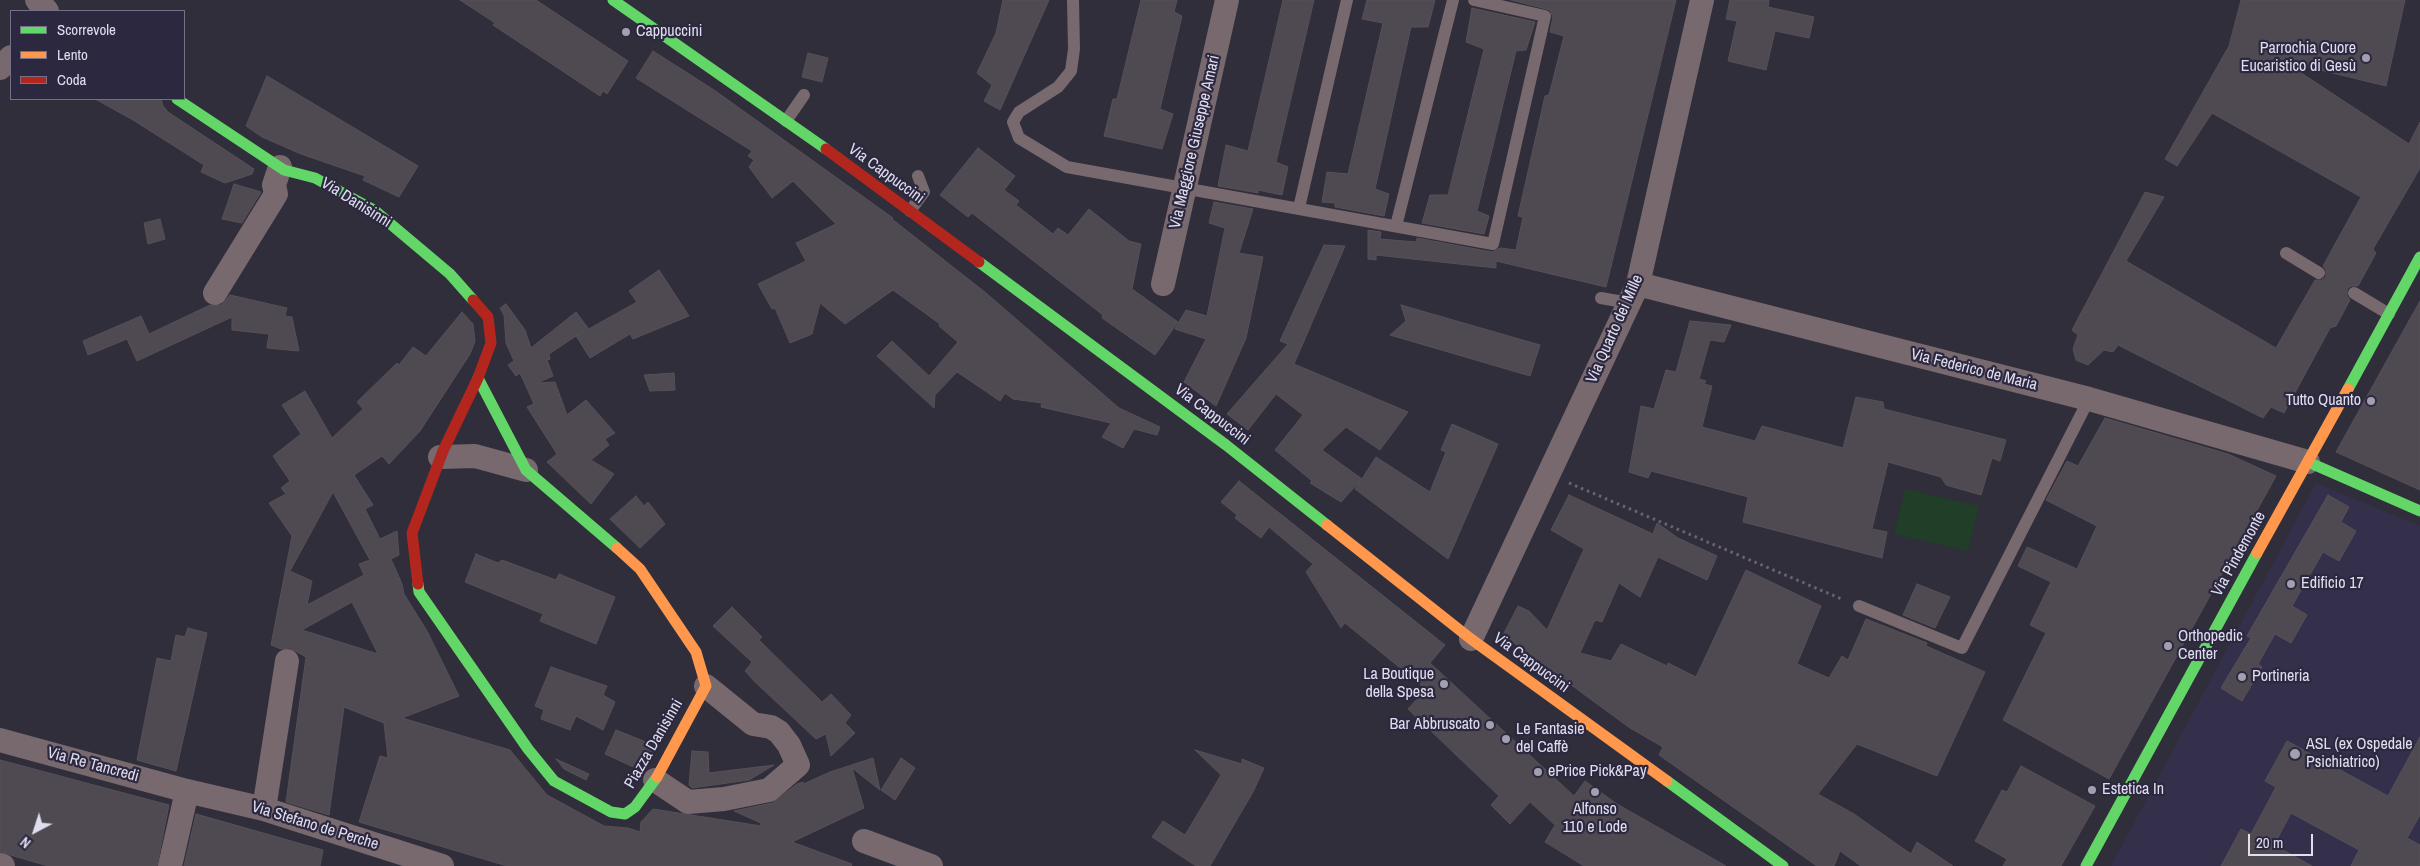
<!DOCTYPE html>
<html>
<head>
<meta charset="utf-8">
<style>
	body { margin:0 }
	#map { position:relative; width:2420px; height:866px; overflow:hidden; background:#302e3a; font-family:"Archivo Narrow",sans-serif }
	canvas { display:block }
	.legend { position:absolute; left:10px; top:10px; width:175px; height:90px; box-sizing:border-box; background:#2c2840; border:1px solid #747186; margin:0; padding:6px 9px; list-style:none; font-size:15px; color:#e0deee }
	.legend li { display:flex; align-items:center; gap:10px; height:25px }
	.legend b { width:25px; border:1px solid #747186 }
	.north { position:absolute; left:10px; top:806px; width:50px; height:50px; -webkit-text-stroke:4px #2c2840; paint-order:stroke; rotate:220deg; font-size:14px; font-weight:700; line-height:20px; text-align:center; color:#e0deee }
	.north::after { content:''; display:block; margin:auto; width:18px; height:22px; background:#e0deee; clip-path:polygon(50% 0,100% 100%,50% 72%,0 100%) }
	.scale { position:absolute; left:2248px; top:834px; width:65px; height:22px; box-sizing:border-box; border:2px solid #e0deee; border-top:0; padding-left:6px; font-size:15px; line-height:18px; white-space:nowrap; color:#e0deee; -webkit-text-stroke:4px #2c2840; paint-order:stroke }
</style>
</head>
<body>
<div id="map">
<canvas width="2420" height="866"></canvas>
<ul class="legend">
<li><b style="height:6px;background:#63d668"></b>Scorrevole</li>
<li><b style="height:6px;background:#ff974d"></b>Lento</li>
<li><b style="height:6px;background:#b3261e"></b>Coda</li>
</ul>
<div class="north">N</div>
<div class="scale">20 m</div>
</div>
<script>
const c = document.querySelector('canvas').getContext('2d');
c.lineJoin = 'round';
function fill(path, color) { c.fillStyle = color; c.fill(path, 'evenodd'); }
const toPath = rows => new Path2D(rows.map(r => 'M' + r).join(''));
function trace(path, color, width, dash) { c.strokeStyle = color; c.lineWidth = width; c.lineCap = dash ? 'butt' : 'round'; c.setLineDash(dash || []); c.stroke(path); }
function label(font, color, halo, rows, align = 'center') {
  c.font = font + ' "Archivo Narrow",sans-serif'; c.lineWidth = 4.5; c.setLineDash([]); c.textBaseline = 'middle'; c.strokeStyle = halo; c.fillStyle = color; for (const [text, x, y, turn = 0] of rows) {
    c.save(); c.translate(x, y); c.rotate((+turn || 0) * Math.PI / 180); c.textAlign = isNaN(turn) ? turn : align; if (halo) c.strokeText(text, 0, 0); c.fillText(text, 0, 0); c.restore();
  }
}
fill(toPath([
	[2316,483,2420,526,2420,866,2111,866]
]), '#34304c');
fill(toPath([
	[1905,489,1979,506,1968,551,1894,534]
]), '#203e28');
const building = toPath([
	[460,0,536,0,628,61,607,94,603,91,600,96,493,25,495,23,460,0],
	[1003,0,1049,0,1000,110,984,101,992,85,977,73,996,33,1003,0],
	[1141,0,1177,0,1174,12,1182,16,1160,109,1173,114,1162,149,1104,136,1113,99,1117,99,1141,0],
	[1283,0,1314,0,1276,162,1288,167,1282,195,1258,190,1258,193,1218,186,1226,145,1248,151,1283,0],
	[1367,0,1435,0,1428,27,1411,27,1375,189,1389,194,1384,216,1335,207,1335,203,1322,202,1327,172,1348,174,1383,23,1362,19,1367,0],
	[1511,0,1676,0,1606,287,1496,261,1496,268,1376,255,1376,260,1368,259,1368,230,1381,232,1380,239,1416,242,1417,238,1492,252,1500,248,1516,250,1523,217,1518,216,1545,96,1549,95,1564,36,1550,32,1553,17,1550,10,1511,0],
	[1730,0,1769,0,1768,7,1814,17,1809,38,1775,31,1766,70,1728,61,1737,21,1726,19,1730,0],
	[2241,0,2405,0,2386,86,2283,61,2409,144,2420,122,2420,168,2373,249,2376,253,2358,286,2351,286,2347,289,2347,296,2350,300,2336,326,2330,328,2284,413,2271,407,2263,418,2118,345,2113,352,2104,350,2088,365,2076,360,2073,349,2078,335,2072,330,2145,192,2164,197,2126,261,2276,348,2315,280,2322,280,2326,277,2326,270,2323,266,2361,197,2212,113,2177,166,2165,159,2229,46,2241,0],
	[1472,8,1535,22,1526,50,1516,51,1477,211,1489,216,1484,234,1422,223,1430,195,1448,195,1484,49,1466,42,1472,8],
	[653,51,714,90,893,218,892,219,986,293,1119,408,1160,427,1157,435,1134,429,1123,448,1102,437,1111,423,1041,407,1042,403,1013,399,1005,393,1000,401,957,372,935,395,934,408,877,356,892,341,929,376,958,342,939,326,940,324,893,290,845,324,820,303,812,334,790,343,775,308,772,309,758,284,806,261,796,243,836,224,793,181,772,198,749,167,754,160,748,156,752,151,636,78,653,51],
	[808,53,828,58,822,82,802,77,808,53],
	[267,76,418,166,399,197,363,180,365,176,301,154,262,137,246,126,267,76],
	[95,99,161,99,163,106,168,112,254,169,252,174,225,183,201,172,204,165,133,120,95,99],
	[978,148,1015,176,1004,190,1019,201,1016,205,1053,234,1058,228,1068,235,1089,209,1129,241,1141,244,1132,289,1178,322,1155,355,1102,318,1103,315,972,213,968,217,940,195,978,148],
	[234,184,261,192,242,223,222,219,234,184],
	[1214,202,1253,209,1239,253,1263,257,1246,338,1216,406,1184,382,1206,339,1175,329,1186,310,1207,316,1225,228,1209,223,1214,202],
	[160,219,165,239,148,244,144,223,160,219],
	[1324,245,1345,246,1294,364,1408,412,1380,450,1346,427,1322,450,1362,479,1376,457,1430,492,1446,452,1441,450,1452,424,1498,444,1448,559,1355,489,1360,481,1341,502,1310,483,1312,481,1275,450,1303,415,1276,394,1248,430,1227,414,1288,344,1280,341,1324,245],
	[659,270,689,316,633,339,630,334,590,358,576,336,637,302,629,291,659,270],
	[230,295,287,308,285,316,292,317,299,351,267,348,269,334,232,330,232,317,137,361,127,339,88,355,83,341,141,316,149,334,210,305,221,305,230,295],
	[2420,301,2420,490,2336,452,2420,301],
	[506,304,525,330,531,348,576,312,588,328,549,354,550,359,547,360,553,376,537,383,555,382,567,415,586,400,615,433,605,439,609,445,591,460,614,474,591,504,547,462,557,454,527,407,534,404,520,373,516,376,508,365,514,361,506,343,504,315,500,308,506,304],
	[1401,305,1540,345,1530,376,1390,335,1406,321,1401,305],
	[462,312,473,324,475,341,470,354,420,431,389,464,382,456,354,475,373,505,365,509,380,539,397,531,399,555,391,559,402,584,404,594,427,631,459,696,402,718,510,750,547,795,604,826,628,828,640,832,641,822,653,809,761,826,761,823,734,811,772,803,797,784,804,782,799,786,830,772,873,758,880,790,852,768,864,808,792,842,852,864,851,866,507,866,359,822,380,756,388,758,384,723,344,707,329,815,286,802,306,657,290,648,281,649,271,645,292,536,269,503,286,494,281,488,290,481,273,456,301,434,282,405,305,391,332,438,363,409,357,402,397,363,399,365,413,347,426,356,462,312],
	[333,492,370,560,359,564,364,575,307,605,312,581,290,571,333,492],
	[352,602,378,654,302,630,352,602],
	[1690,321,1731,325,1724,342,1710,340,1699,379,1706,381,1704,384,1712,386,1702,427,1755,441,1762,426,1843,448,1856,397,1883,402,1884,409,2006,440,2000,461,1992,458,1981,495,1946,485,1941,477,1888,462,1872,529,1887,532,1882,558,1743,522,1748,497,1651,471,1648,478,1629,472,1641,406,1654,409,1666,370,1676,372,1690,321],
	[674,373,675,390,650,391,644,375,674,373],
	[2105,418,2228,454,2276,476,2109,779,2003,720,2046,633,2030,625,2051,582,2018,566,2027,547,2077,569,2097,526,2046,500,2067,461,2078,466,2105,418],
	[1239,481,1445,645,1430,663,1574,796,1585,781,1617,804,1726,866,1584,866,1545,842,1555,825,1530,802,1510,824,1491,805,1499,796,1408,709,1426,689,1345,623,1341,628,1306,572,1313,564,1269,527,1261,538,1235,518,1237,515,1221,502,1239,481],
	[1569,495,1653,534,1657,523,1678,538,1717,556,1707,580,1658,557,1640,597,1619,583,1602,622,1595,620,1580,653,1611,661,1621,644,1667,666,1668,663,1696,677,1746,570,1821,606,1797,664,1829,678,1842,656,1848,660,1866,619,1927,643,1926,646,1985,672,1937,776,1857,744,1818,794,1854,814,1911,854,1917,842,1953,866,1861,866,1840,851,1834,866,1817,866,1659,755,1663,747,1630,728,1503,635,1518,606,1529,611,1547,630,1584,549,1551,530,1569,495],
	[2328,495,2349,507,2341,522,2356,531,2339,561,2323,552,2292,606,2307,615,2291,643,2275,634,2258,664,2262,667,2242,701,2221,688,2251,638,2247,636,2328,495],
	[636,496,644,506,648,502,665,524,640,548,610,519,636,496],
	[476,554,498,563,502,560,556,580,559,574,615,597,596,644,540,621,543,614,465,582,476,554],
	[1917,584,1950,597,1935,628,1903,615,1917,584],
	[732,607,762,637,759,640,822,702,831,694,851,715,845,723,855,733,831,756,826,734,816,739,754,681,745,671,752,662,713,626,732,607],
	[188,628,207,633,176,771,137,760,157,658,171,661,176,635,185,637,188,628],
	[551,667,607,686,603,695,615,702,603,730,576,716,570,730,541,719,544,710,535,706,551,667],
	[616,730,656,746,642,771,605,754,616,730],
	[2420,737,2420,815,2407,838,2420,845,2420,866,2351,866,2359,850,2291,813,2274,845,2312,866,2221,866,2241,829,2251,834,2276,787,2265,781,2287,741,2388,796,2420,737],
	[1195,750,1242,764,1242,759,1264,768,1253,792,1210,866,1196,866,1152,837,1163,821,1185,835,1221,775,1195,750],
	[692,751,708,752,709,773,774,765,749,780,692,788,689,785,692,751],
	[901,758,915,768,895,800,881,790,901,758],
	[556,759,589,774,586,780,564,769,556,759],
	[0,760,169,805,157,866,48,866,0,852,0,760],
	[2021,766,2095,806,2061,866,2003,866,2007,859,1975,841,2002,790,2007,792,2021,766],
	[196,814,323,850,320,866,184,866,196,814]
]);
fill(building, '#4f4951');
trace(building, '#565059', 1);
trace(toPath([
	[1569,483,1844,600]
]), '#6d646a', 3, [2.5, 4]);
trace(toPath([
	[1073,0,1074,49,1071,71,1058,87,1019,112,1013,122,1019,138,1067,167,1493,244,1545,16,1474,0],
	[786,121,804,95],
	[1299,208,1347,0],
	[910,211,924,192,918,176],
	[1396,226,1453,0],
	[2286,253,2319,273],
	[2354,293,2389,314],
	[1601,298,1629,303],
	[1859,606,1962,648,2089,399]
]), '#77696e', 12);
trace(toPath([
	[37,0,47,11],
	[0,68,11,57],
	[1163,284,1227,0],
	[1638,284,2089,399,2308,462],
	[215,293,276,194,274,185,280,167],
	[440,457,475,456,526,470],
	[1471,639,1638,284,1702,0],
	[0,740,187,791,264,809,442,866],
	[655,780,688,802,724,799,769,790,798,765,789,745,779,732,771,727,753,724,706,686],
	[264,809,287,661],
	[864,841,931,866],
	[0,865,3,866],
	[170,866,187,791]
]), '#77696e', 24);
trace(toPath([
	[613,0,826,149],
	[177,99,284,170,315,178,374,210,450,274,473,300],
	[979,262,1226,445,1327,525],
	[478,378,526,470,617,548],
	[2348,389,2420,257],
	[2308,462,2420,511],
	[418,584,419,592,528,749,554,781,611,812,625,814,635,807,657,777],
	[1667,781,1783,866],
	[2086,866,2257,553]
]), '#63d668', 11);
trace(toPath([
	[1327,525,1471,639,1667,781],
	[617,548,640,569,696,652,706,686,657,777],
	[2257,553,2348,389]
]), '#ff974d', 11);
trace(toPath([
	[826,149,979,262],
	[418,584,412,533,443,451,478,378,491,343,488,317,473,300]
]), '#b3261e', 11);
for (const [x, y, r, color] of [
	[626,32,5,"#a2a0af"],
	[2366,58,5,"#a2a0af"],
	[2371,401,5,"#a2a0af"],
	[2291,584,5,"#a2a0af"],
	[2168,646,5,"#a2a0af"],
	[2242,677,5,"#a2a0af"],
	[1444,684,5,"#a2a0af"],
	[1490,725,5,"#a2a0af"],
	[1506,739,5,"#a2a0af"],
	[2295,754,6,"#a2a0af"],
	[1538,772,5,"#a2a0af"],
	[2092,790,5,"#a2a0af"],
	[1595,792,5,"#a2a0af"]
]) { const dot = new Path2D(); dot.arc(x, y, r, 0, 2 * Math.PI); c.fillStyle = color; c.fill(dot); trace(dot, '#2c2840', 2); }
label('16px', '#e0deee', '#2c2840', [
	["Cappuccini",636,32],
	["Parrochia Cuore",2356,49,"right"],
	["Eucaristico di Gesù",2356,67,"right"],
	["Tutto Quanto",2361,401,"right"],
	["Edificio 17",2301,584],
	["Orthopedic",2178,637],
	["Center",2178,655],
	["La Boutique",1434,675,"right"],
	["della Spesa",1434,693,"right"],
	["Portineria",2252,677],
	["Bar Abbruscato",1480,725,"right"],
	["Le Fantasie",1516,730],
	["del Caffè",1516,748],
	["ASL (ex Ospedale",2306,745],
	["Psichiatrico)",2306,763],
	["ePrice Pick&Pay",1548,772],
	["Estetica In",2102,790],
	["Alfonso",1595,810,"center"],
	["110 e Lode",1595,828,"center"]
], 'left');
label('16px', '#e0deee', '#2c2840', [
	["Via Maggiore Giuseppe Amari",1195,142,-77],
	["Via Cappuccini",886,174,36],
	["Via Danisinni",356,203,32],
	["Via Quarto dei Mille",1615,329,-66],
	["Via Federico de Maria",1974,370,14],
	["Via Cappuccini",1212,415,37],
	["Via Pindemonte",2239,554,-61],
	["Via Cappuccini",1531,663,36],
	["Piazza Danisinni",654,744,-60],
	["Via Re Tancredi",93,765,15],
	["Via Stefano de Perche",315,826,17]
]);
</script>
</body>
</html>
